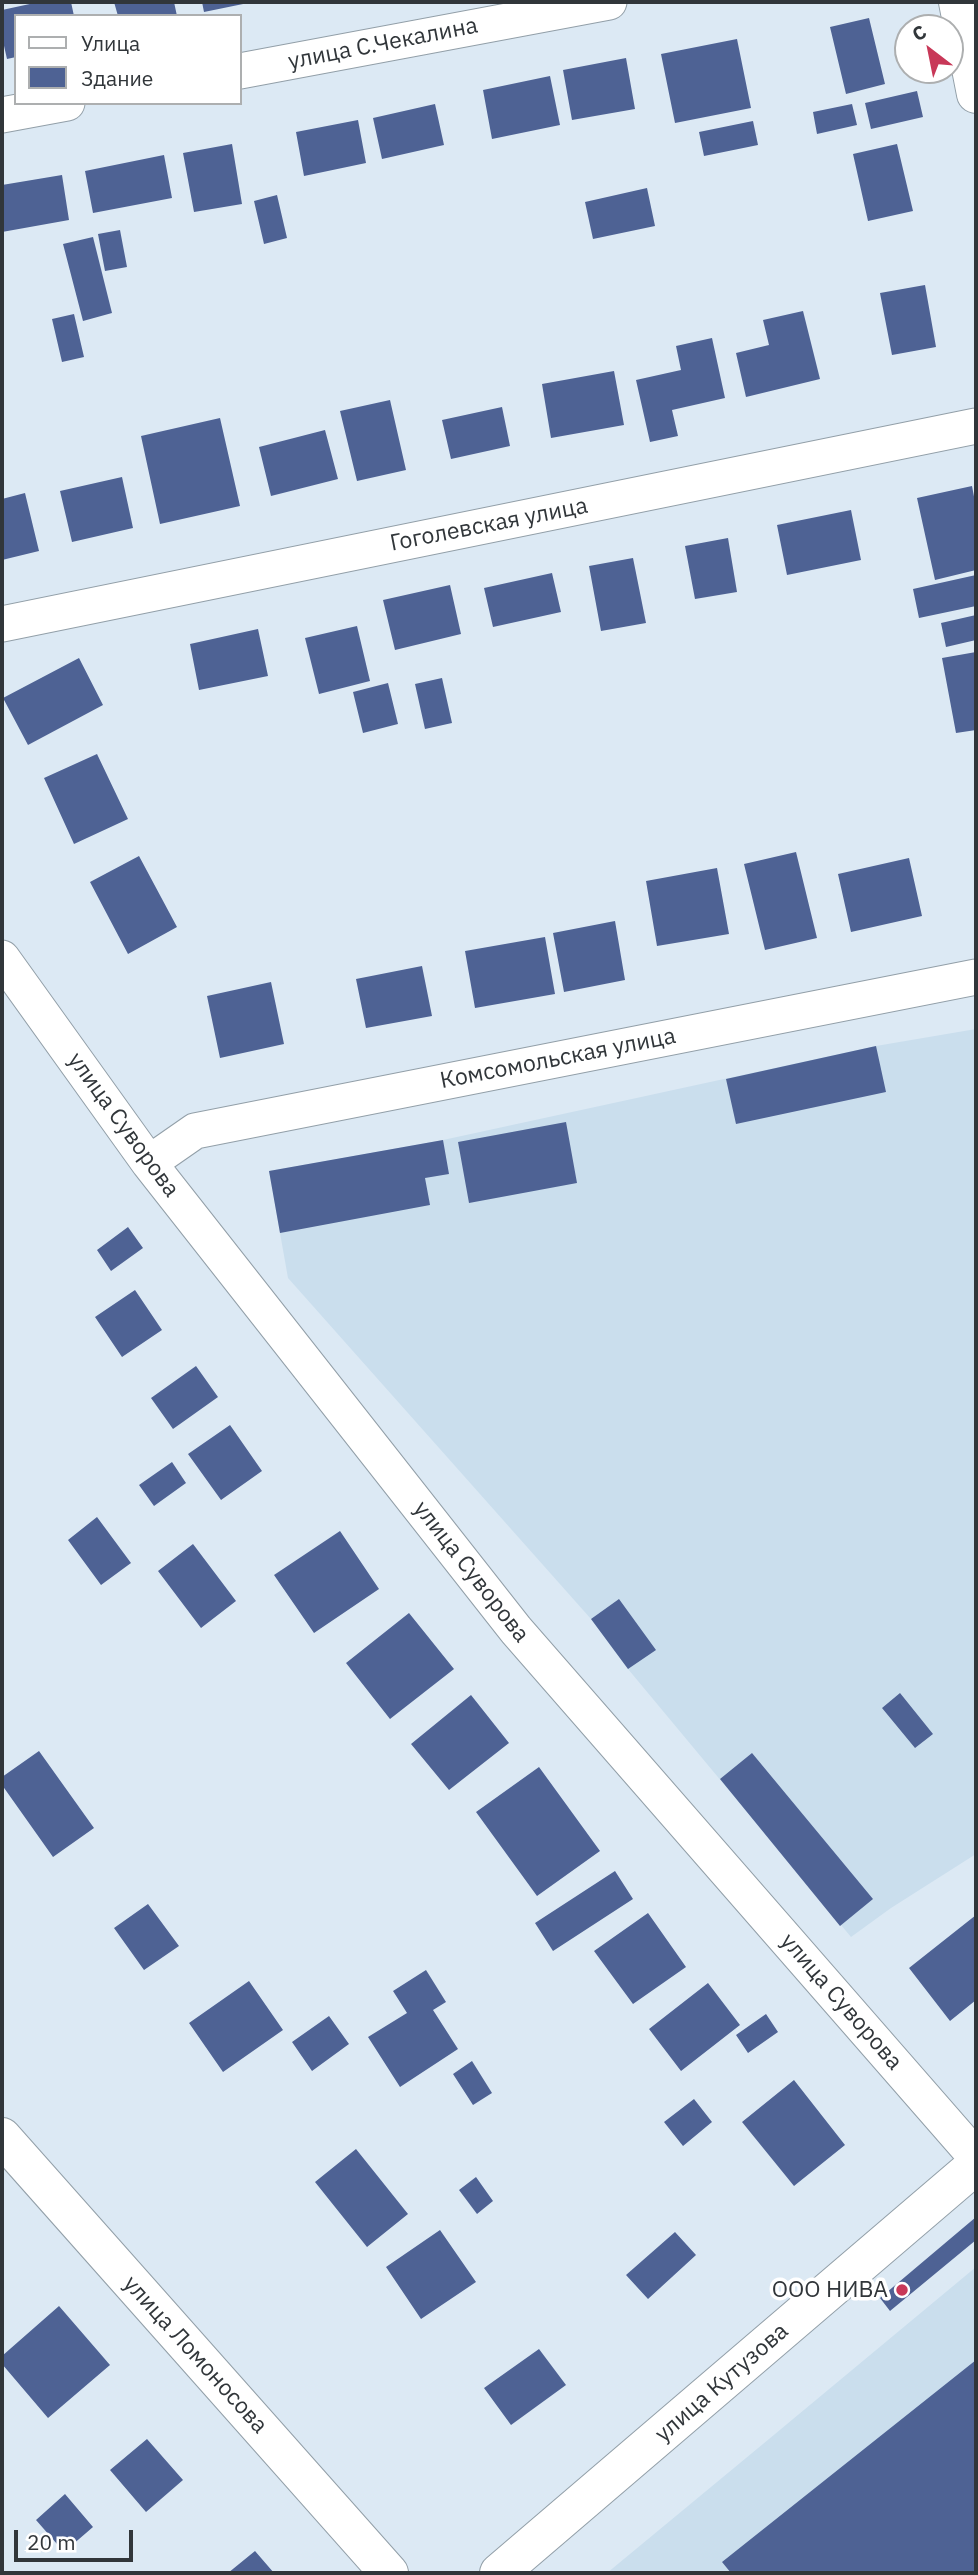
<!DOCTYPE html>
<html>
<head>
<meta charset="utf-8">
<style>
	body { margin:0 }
	#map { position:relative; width:978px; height:2575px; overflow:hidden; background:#dce9f4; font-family:"IBM Plex Sans",sans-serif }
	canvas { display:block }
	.frame { position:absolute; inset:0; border:4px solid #31363a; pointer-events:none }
	.legend { position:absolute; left:14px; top:14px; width:228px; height:91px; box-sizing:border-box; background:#fff; border:2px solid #adafb0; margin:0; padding:9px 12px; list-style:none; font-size:21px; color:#31363a }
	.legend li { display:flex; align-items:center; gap:14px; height:35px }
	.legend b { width:35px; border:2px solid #adafb0 }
	.north { position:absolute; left:894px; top:14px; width:70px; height:70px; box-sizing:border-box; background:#fff; border:2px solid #adafb0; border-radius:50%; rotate:328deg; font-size:19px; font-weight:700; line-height:28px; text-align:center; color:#31363a }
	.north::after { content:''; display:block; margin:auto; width:24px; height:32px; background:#c83858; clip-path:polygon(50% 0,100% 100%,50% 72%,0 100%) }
	.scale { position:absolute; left:14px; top:2530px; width:119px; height:32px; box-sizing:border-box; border:4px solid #31363a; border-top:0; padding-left:9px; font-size:21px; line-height:24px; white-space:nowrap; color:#31363a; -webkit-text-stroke:5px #fff; paint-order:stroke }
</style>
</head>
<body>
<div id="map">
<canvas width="978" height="2575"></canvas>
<div class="frame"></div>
<ul class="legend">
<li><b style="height:9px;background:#fff"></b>Улица</li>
<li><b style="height:19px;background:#4e6294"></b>Здание</li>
</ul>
<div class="north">С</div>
<div class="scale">20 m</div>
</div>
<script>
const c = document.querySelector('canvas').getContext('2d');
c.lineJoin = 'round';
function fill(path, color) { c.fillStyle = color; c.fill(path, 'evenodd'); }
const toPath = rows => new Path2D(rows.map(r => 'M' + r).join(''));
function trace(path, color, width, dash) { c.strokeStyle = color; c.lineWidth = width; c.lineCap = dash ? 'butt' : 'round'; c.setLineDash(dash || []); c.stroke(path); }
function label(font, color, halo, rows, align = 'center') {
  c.font = font + ' "IBM Plex Sans",sans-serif'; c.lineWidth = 7; c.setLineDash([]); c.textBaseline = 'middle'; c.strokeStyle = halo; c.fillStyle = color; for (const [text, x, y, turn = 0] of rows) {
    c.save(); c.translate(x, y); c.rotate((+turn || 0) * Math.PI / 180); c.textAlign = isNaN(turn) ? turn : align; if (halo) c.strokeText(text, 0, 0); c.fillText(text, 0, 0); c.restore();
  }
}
fill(toPath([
	[976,1029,976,1854,891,1908,851,1937,628,1669,591,1619,288,1278,269,1171,443,1140,876,1046],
	[976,2267,976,2573,607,2573,769,2439]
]), '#cadeed');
fill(toPath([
	[39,2,71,2,74,16,16,16,16,57,7,59,2,37,2,10],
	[114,2,174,2,177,16,118,16],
	[202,2,248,2,248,3,204,12],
	[869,18,885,84,846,94,830,27],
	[737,39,751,108,675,123,661,54],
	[626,58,635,109,572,120,563,70],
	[550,76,560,125,492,139,483,90],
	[917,91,923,117,871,129,865,103],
	[435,104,444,145,382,159,373,118],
	[852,104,857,125,817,134,813,112],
	[358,120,366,163,304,176,296,132],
	[753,121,758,145,704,156,699,132],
	[232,144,242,204,194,212,183,153],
	[897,144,913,211,868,221,853,154],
	[164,155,172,198,93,213,85,171],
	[62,175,69,220,2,232,2,185],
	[647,188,655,226,593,239,585,202],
	[277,195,287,238,264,244,254,201],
	[120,230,127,267,105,271,98,234],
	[93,237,112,313,83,321,63,244],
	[925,285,936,347,892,355,880,293],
	[803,311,820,379,746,397,736,353,769,345,763,320],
	[74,314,84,357,62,362,52,319],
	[712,338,725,398,672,410,678,436,650,442,636,380,681,370,676,346],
	[614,371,624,425,551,438,542,384],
	[390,400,406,470,357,481,340,411],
	[502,407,510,446,451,459,442,420],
	[220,418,240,506,160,524,141,436],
	[325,430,338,479,271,496,259,447],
	[122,477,133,528,72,542,60,491],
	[972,486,976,507,976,570,935,580,917,498],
	[25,493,39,551,2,560,2,499],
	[851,510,861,560,787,575,777,525],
	[728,538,737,592,695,599,685,546],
	[633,558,646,623,601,631,589,566],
	[552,573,561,612,493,627,484,588],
	[976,575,976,606,919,618,913,589],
	[450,585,461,634,395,650,383,600],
	[976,615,976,640,946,647,941,623],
	[357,626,370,681,319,694,305,638],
	[258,629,268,676,199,690,190,644],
	[976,652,976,730,956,733,942,658],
	[79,658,103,705,28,745,3,698],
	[442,678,452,723,425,729,415,684],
	[388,683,398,724,363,733,353,692],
	[97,754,128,819,74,844,44,778],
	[796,852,817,938,765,950,744,864],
	[139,856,177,927,128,954,90,882],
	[909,858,922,916,851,932,838,874],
	[717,868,729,934,657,946,646,881],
	[615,921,625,980,564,992,553,933],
	[545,937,555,994,475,1008,465,951],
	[422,966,432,1016,366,1028,356,979],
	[271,982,284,1044,220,1058,207,996],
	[876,1046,886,1092,736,1124,726,1079],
	[566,1122,577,1183,469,1203,458,1142],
	[443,1140,449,1174,425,1178,430,1205,280,1233,269,1171],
	[128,1227,143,1248,111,1271,97,1250],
	[135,1290,162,1330,122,1357,95,1317],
	[196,1366,218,1397,173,1429,151,1398],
	[230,1425,262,1471,221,1500,188,1454],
	[172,1462,186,1483,154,1506,139,1485],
	[97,1517,131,1563,101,1585,68,1540],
	[340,1531,379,1589,314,1633,274,1575],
	[193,1544,236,1601,201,1628,158,1571],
	[619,1599,656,1650,628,1669,591,1619],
	[409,1613,454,1669,390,1719,346,1663],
	[900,1693,933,1734,915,1748,882,1708],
	[471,1695,509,1743,449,1790,411,1744],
	[39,1751,94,1828,53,1857,2,1785,2,1777],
	[752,1753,873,1899,840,1926,720,1779],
	[539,1767,600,1851,537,1896,476,1812],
	[615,1871,633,1899,553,1951,535,1923],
	[148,1904,179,1946,144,1970,114,1928],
	[648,1913,686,1967,633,2004,594,1951],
	[976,1915,976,2000,950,2021,909,1968],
	[426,1970,446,2002,433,2010,458,2049,400,2087,368,2037,407,2013,393,1991],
	[249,1981,283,2030,223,2072,189,2023],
	[708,1983,740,2025,681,2071,649,2029],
	[766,2014,778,2032,748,2053,736,2035],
	[329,2016,349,2044,312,2071,292,2042],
	[472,2061,492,2093,473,2105,453,2074],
	[794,2080,845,2145,794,2186,742,2122],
	[694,2099,712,2122,683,2146,664,2122],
	[356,2149,408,2214,367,2247,315,2182],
	[476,2177,493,2201,477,2214,459,2190],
	[976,2217,976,2240,890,2311,880,2298],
	[440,2230,476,2282,421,2319,386,2267],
	[675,2232,696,2255,648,2299,626,2275],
	[59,2306,110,2365,48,2418,2,2364,2,2356],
	[539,2349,566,2385,511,2425,484,2388],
	[976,2360,976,2573,731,2573,722,2562],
	[147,2439,183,2480,146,2512,110,2470],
	[65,2494,93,2527,64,2552,36,2520],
	[255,2551,274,2573,228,2573]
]), '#4e6294');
const street = toPath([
	[240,71,609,2],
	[2,115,67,103],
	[2,624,976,426],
	[2,958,149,1163,516,1630,976,2157],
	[149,1163,195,1131,976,977]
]);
const secondary = toPath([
	[958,2,976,94],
	[2,2137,389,2573],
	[499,2573,976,2165]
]);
trace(street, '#929fa8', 37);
trace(secondary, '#929fa8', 40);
trace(street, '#fff', 35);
trace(secondary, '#fff', 38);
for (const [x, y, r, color] of [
	[902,2290,7,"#c83858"]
]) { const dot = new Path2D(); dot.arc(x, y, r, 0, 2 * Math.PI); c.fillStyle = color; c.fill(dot); trace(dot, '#fff', 2.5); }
label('23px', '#31363a', '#fff', [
	["улица С.Чекалина",383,44,-11],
	["Гоголевская улица",489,525,-11],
	["Комсомольская улица",558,1059,-11],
	["улица Суворова",123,1125,54],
	["улица Суворова",471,1572,52],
	["улица Суворова",841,2002,49],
	["улица Ломоносова",195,2355,48],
	["улица Кутузова",722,2383,-41]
]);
label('23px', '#31363a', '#fff', [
	["ООО НИВА",888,2290]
], 'right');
</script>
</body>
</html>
